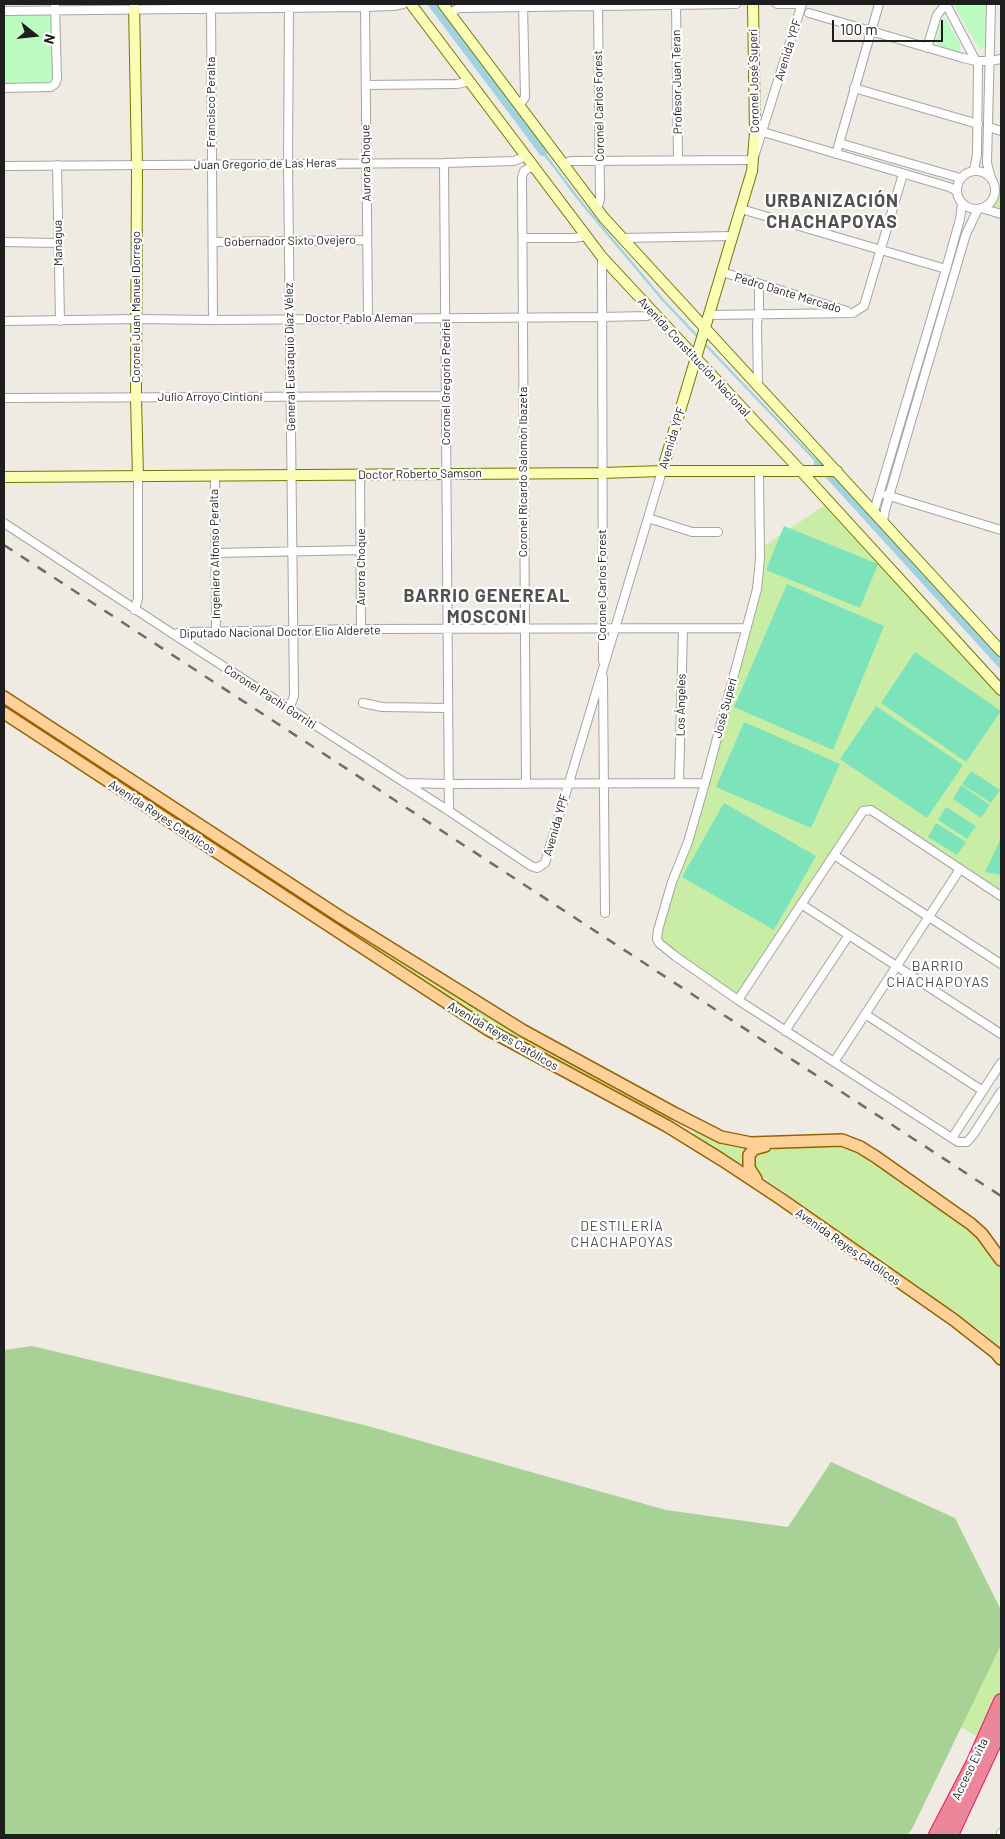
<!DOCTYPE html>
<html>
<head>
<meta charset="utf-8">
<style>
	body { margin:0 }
	#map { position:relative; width:1005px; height:1839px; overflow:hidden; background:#efebe3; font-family:Barlow,sans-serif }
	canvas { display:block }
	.frame { position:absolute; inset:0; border:5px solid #1e1e1e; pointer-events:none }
	.north { position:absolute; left:10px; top:10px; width:50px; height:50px; -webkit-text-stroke:4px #fff; paint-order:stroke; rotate:106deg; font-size:14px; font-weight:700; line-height:20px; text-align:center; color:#1e1e1e }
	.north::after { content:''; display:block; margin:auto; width:18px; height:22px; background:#1e1e1e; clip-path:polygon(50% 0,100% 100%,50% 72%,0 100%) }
	.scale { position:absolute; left:832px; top:20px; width:111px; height:22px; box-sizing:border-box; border:2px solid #1e1e1e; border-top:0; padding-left:6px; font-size:15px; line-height:18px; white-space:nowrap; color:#1e1e1e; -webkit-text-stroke:4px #fff; paint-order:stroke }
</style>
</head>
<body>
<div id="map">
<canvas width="1005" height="1839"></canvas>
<div class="frame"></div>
<div class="north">N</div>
<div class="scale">100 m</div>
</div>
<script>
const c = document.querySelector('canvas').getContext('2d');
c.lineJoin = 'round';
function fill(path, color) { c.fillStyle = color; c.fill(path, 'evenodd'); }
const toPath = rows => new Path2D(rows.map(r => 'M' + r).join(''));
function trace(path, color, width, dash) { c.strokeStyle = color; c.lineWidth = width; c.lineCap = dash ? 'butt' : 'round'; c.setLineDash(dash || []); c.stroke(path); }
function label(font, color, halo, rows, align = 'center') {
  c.font = font + ' Barlow,sans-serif'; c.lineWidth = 4.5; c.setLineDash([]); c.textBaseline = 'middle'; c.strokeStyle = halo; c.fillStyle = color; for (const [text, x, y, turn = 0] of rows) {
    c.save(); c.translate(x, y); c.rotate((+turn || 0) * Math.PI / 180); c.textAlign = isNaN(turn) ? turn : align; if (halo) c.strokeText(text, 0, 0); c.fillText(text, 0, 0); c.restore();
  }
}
fill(toPath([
	[996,187,1001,192,1001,214,981,208,991,202],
	[829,502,1001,694,1001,896,868,810,738,1000,657,939,756,593,760,549],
	[4,702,192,826,190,829,163,813,4,707],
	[207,835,340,921,337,925,204,839],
	[360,933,478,1010,675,1119,673,1123,490,1023,357,938],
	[695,1131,724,1143,741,1148,748,1148,746,1167,693,1136],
	[831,1145,854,1151,866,1156,966,1227,989,1249,1001,1268,1001,1349,980,1330,957,1318,792,1201,786,1193,758,1174,750,1161,760,1149,802,1148],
	[1001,1644,1001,1752,961,1727]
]), '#caeda6');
fill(toPath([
	[32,1346,364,1425,666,1510,788,1527,831,1462,955,1518,1001,1610,1001,1645,912,1829,907,1835,4,1835,4,1350]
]), '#a8d195');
fill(toPath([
	[953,4,986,4,985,48,980,50],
	[4,15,53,15,52,83,4,83],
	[946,19,961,46,958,52,939,46,936,41,941,20]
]), '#bdfcc1');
fill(toPath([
	[784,526,878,564,860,608,766,570],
	[787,584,884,626,833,750,734,707],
	[915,652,1001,711,966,762,881,703],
	[876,706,963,765,927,818,840,759],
	[744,722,840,764,811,828,716,787],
	[971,771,1000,790,991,803,962,784],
	[961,785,990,805,981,818,953,799],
	[724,803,816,856,774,930,682,877],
	[946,807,976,826,967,839,938,820],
	[936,823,966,842,957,855,928,837],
	[1001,838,1001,875,985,872]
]), '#7ce3ba');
trace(toPath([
	[543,152,580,201,663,300,698,337],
	[704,343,818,463]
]), '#a1d2e0', 2.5);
trace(toPath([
	[432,4,543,152],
	[818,463,1001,664]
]), '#a1d2e0', 8);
const street = toPath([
	[211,4,213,320],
	[676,4,678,160],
	[777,4,795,4,801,6],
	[946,4,978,65,977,155,974,170],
	[365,7,368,318],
	[4,11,365,7,394,6,403,4],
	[450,13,459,8,736,4],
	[809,13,963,58,976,61,990,61,1001,59],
	[927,48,937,15,946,4],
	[366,85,457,84,470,81],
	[4,88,51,87,55,84,57,79,55,4],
	[854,88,978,124],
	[520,105,525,97,523,4],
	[989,127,1001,131],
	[763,132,949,187,957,191],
	[839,143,960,178],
	[836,154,879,4],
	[444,163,449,811],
	[564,163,571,161,749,160,754,157,802,4],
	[57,165,60,321],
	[4,166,444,163,514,161,526,156],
	'957 190a19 19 0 1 1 38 0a19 19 0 1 1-38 0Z',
	[991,178,987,163,991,4],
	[981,208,1001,214],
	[597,209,600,199,598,4],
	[741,209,946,269],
	[523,238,574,238,586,236],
	[622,238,733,236],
	[4,242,57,243],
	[213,242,367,240],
	[602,257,603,661],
	[722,272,847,311],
	[853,313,864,306,903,174],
	[709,315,853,313],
	[4,321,136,319,213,320,601,317,647,316,653,312],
	[758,387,757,324,759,310,759,284],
	[4,398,446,396],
	[759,471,760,559,757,589,705,783,688,842,672,882,658,930,657,939,659,943,675,956,738,1000,958,1142,967,1142,973,1135,1001,1092],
	[360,474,361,629],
	[215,476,216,631],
	[886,495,1001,530],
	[874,511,946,269,960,219,962,204],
	[648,518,692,532,718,532],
	[883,521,885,510,966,234,978,209],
	[4,523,173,634,449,811,531,866,537,868,545,863,662,471],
	[215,553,361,550],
	[135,610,138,598,138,476],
	[173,634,187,632,361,629,747,628],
	[603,677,605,913],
	[363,703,382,707,448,708],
	[289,709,294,696,288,164,289,4],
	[679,782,683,629],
	[405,783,448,784,705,783],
	[526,784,522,177,524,171,533,166],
	[834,855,1001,964],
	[801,904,1001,1034],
	[738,1000,863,811,871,810,1001,896],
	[865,1014,983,1091],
	[785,1031,849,935],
	[834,1062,960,869],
	[952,1138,1001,1063],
	[1001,1835,1001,1833]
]);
const secondary = toPath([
	[134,4,137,165,136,398,138,476],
	[411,4,602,257,800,470,1001,690],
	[443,4,604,218,1001,651],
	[662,471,752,171,755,132,753,4],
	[4,477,602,473,662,471,837,471]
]);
const primary = toPath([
	[4,697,339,916,522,1030,674,1113,721,1137,751,1143,842,1140,860,1147,876,1157,971,1224,982,1234,1001,1260],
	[4,713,487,1029,667,1126,722,1160,781,1199,954,1320,996,1353,1001,1359],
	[756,1179,749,1168,749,1155,754,1149,765,1146]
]);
const highway = toPath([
	[936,1835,973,1764,1001,1701],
	[951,1835,1001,1728]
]);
trace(street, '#a5a5a5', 10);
trace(secondary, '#6e7900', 12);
trace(primary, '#976300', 14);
trace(highway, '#e31a63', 16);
trace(street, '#fff', 8);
trace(secondary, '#fafdb3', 10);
trace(primary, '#ffd198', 11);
trace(highway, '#eb869b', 14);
trace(toPath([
	[4,545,1001,1196]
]), '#6c6c6c', 2.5, [10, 10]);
label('12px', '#1e1e1e', '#fff', [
	["Avenida YPF",788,50,-73],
	["Coronel José Superí",754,81,-91],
	["Profesor Juan Teran",677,82,-91],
	["Francisco Peralta",211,102,-90],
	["Coronel Carlos Forest",599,106,-91],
	["Aurora Choque",366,163,-91],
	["Juan Gregorio de Las Heras",265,164,-1],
	["Gobernador Sixto Ovejero",290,241,-1],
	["Managua",58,243,-91],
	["Pedro Dante Mercado",788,293,17],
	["Coronel Juan Manuel Dorrego",136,307,-90],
	["Doctor Pablo Aleman",359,318],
	["General Eustaquio Díaz Vélez",290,357,-91],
	["Avenida Constitución Nacional",694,357,47],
	["Coronel Gregorio Pedriel",446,382,-90],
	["Julio Arroyo Cintioni",210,397],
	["Avenida YPF",672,438,-73],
	["Coronel Ricardo Salomón Ibazeta",523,472,-90],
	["Doctor Roberto Samson",420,474,-1],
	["Ingeniero Alfonso Peralta",215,554,-91],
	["Aurora Choque",361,567,-90],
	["Coronel Carlos Forest",602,585,-90],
	["Diputado Nacional Doctor Elio Alderete",280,632,-1],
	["Coronel Pachi Gorriti",270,697,33],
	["Los Ángeles",681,705,-89],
	["José Superí",725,708,-75],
	["Avenida Reyes Católicos",162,817,33],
	["Avenida YPF",556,825,-74],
	["Avenida Reyes Católicos",503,1036,30],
	["Avenida Reyes Católicos",848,1247,35],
	["Acceso Evita",970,1769,-64]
]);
c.letterSpacing = '1px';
label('14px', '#515151', '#fff', [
	["BARRIO",938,966],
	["CHACHAPOYAS",938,982],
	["DESTILERÍA",622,1226],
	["CHACHAPOYAS",622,1242]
]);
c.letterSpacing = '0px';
c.letterSpacing = '1px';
label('bold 18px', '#515151', '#fff', [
	["URBANIZACIÓN",832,201],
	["CHACHAPOYAS",832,222],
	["BARRIO GENEREAL",487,596],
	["MOSCONI",487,617]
]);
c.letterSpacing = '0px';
</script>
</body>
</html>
